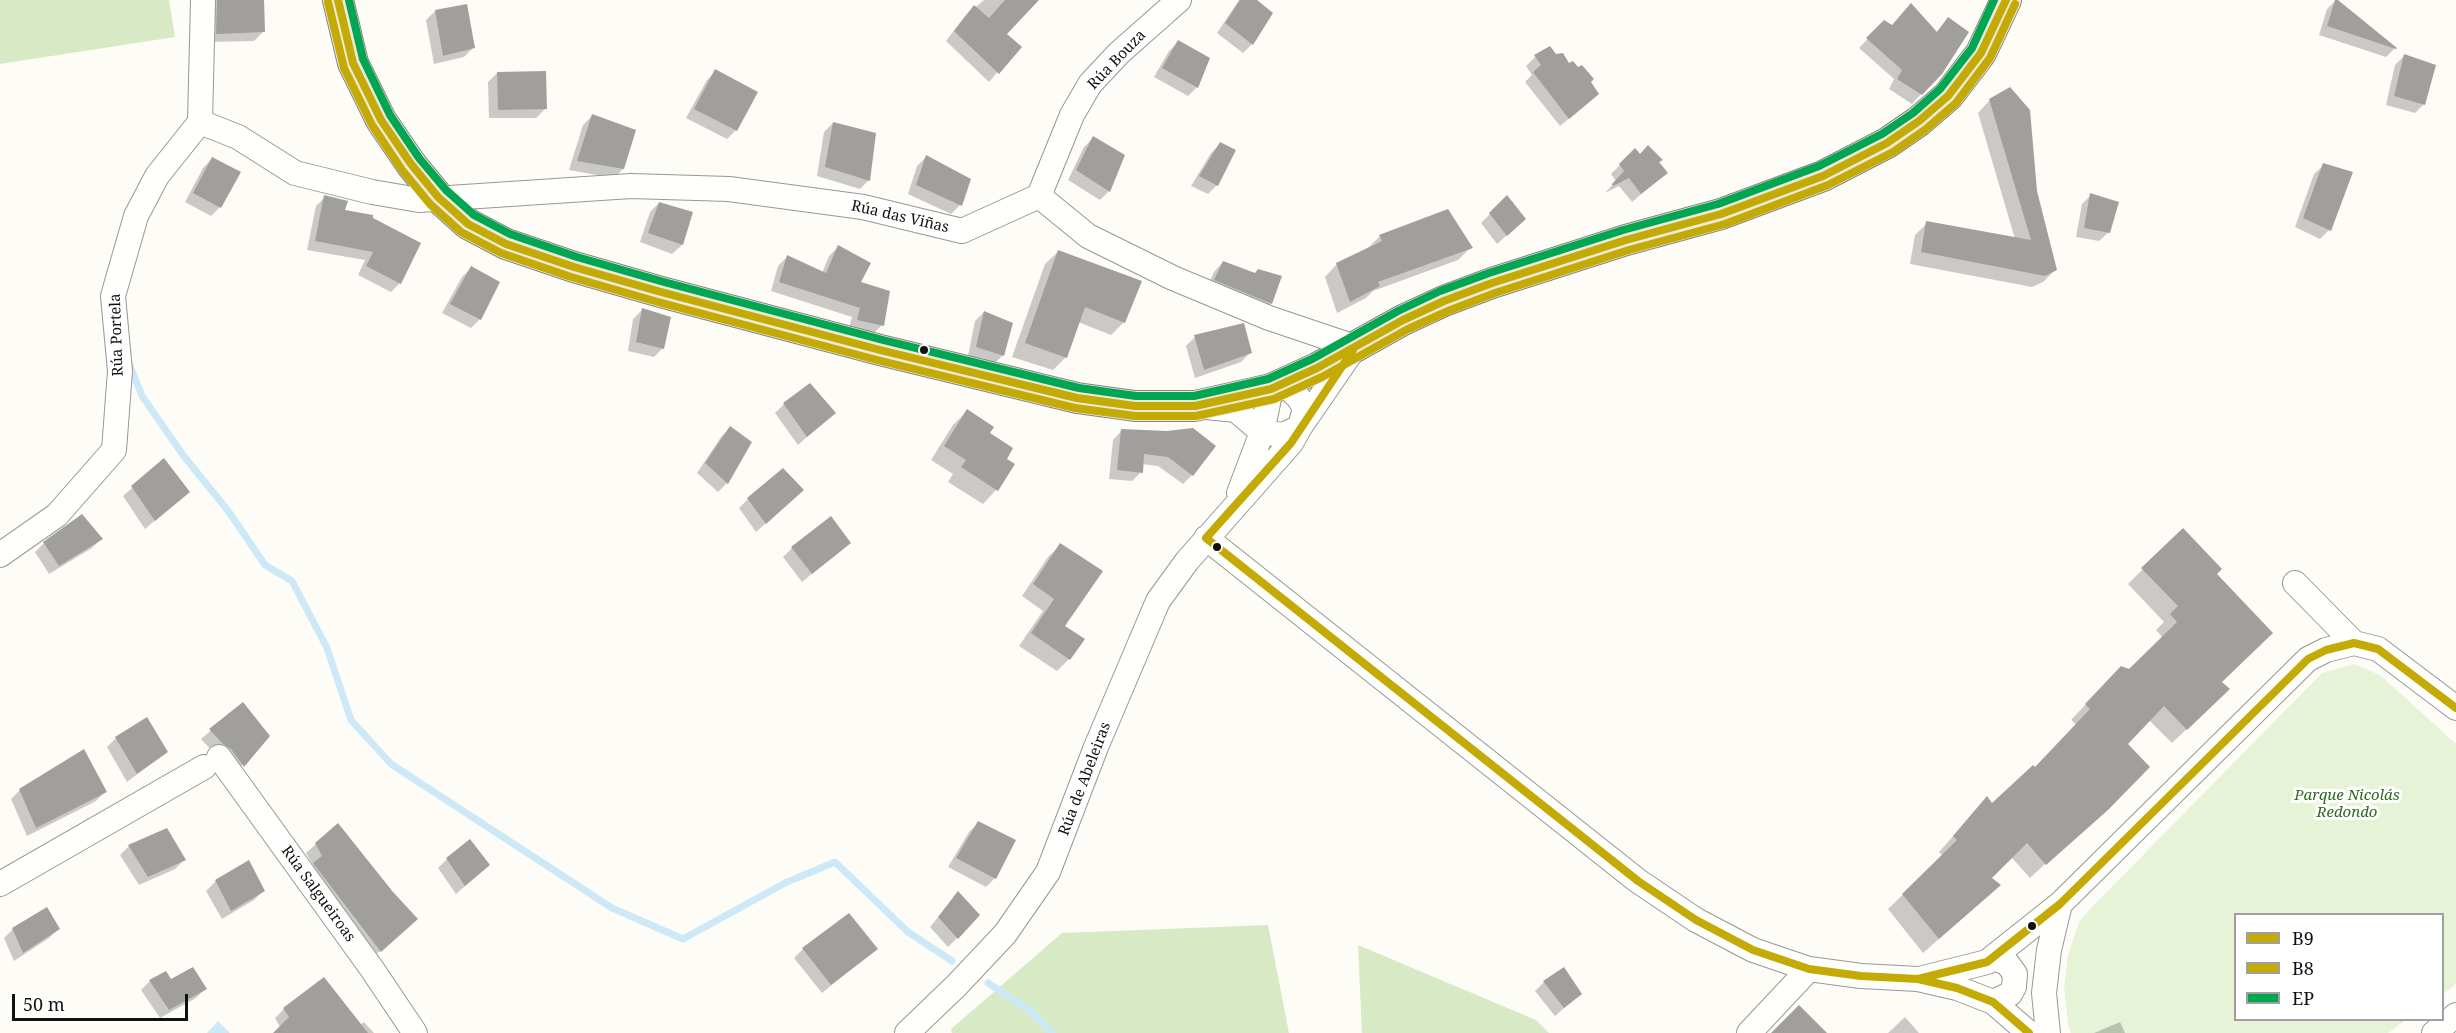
<!DOCTYPE html>
<html>
<head>
<meta charset="utf-8">
<style>
	body { margin:0 }
	#map { position:relative; width:2456px; height:1033px; overflow:hidden; background:#fdfcf7; font-family:"Noto Serif",serif }
	canvas { display:block }
	.legend { position:absolute; left:2234px; top:913px; width:210px; height:108px; box-sizing:border-box; background:#fff; border:2px solid #a0a0a0; margin:0; padding:8px 10px; list-style:none; font-size:18px; color:#111 }
	.legend li { display:flex; align-items:center; gap:12px; height:30px }
	.legend b { width:30px; border:2px solid #a0a0a0 }
	.scale { position:absolute; left:12px; top:994px; width:176px; height:27px; box-sizing:border-box; border:3px solid #111; border-top:0; padding-left:8px; font-size:18px; line-height:21px; white-space:nowrap; color:#111; -webkit-text-stroke:4px #fff; paint-order:stroke }
</style>
</head>
<body>
<div id="map">
<canvas width="2456" height="1033"></canvas>
<ul class="legend">
<li><b style="height:8px;background:#c4aa04"></b>B9</li>
<li><b style="height:8px;background:#c4aa04"></b>B8</li>
<li><b style="height:8px;background:#00a651"></b>EP</li>
</ul>
<div class="scale">50 m</div>
</div>
<script>
const c = document.querySelector('canvas').getContext('2d');
c.lineJoin = 'round';
function fill(path, color) { c.fillStyle = color; c.fill(path, 'evenodd'); }
const toPath = rows => new Path2D(rows.map(r => 'M' + r).join(''));
function trace(path, color, width, dash) { c.strokeStyle = color; c.lineWidth = width; c.lineCap = dash ? 'butt' : 'round'; c.setLineDash(dash || []); c.stroke(path); }
function label(font, color, halo, rows, align = 'center') {
  c.font = font + ' "Noto Serif",serif'; c.lineWidth = 6; c.setLineDash([]); c.textBaseline = 'middle'; c.strokeStyle = halo; c.fillStyle = color; for (const [text, x, y, turn = 0] of rows) {
    c.save(); c.translate(x, y); c.rotate((+turn || 0) * Math.PI / 180); c.textAlign = isNaN(turn) ? turn : align; if (halo) c.strokeText(text, 0, 0); c.fillText(text, 0, 0); c.restore();
  }
}
fill(toPath([
	[2354,664,2380,675,2456,744,2456,984,2443,994,2442,914,2236,914,2236,1020,2406,1020,2388,1033,2071,1033,2068,1024,2064,987,2068,955,2079,922,2092,907,2322,673]
]), '#e7f3d7');
fill(toPath([
	[0,0,169,0,175,37,0,64],
	[1268,925,1289,1033,952,1033,951,1029,1062,933],
	[1358,945,1536,1020,1549,1033,1362,1033]
]), '#d8eac5');
fill(toPath([
	[218,1021,230,1033,207,1033]
]), '#cde8f7');
fill(toPath([
	[210,0,262,0,263,32,254,41,208,42],
	[984,0,1037,0,1004,34,1019,47,989,82,946,41,965,16],
	[1239,0,1254,0,1252,44,1243,53,1217,33],
	[2336,0,2395,48,2386,57,2319,35,2327,9],
	[435,11,473,48,464,57,434,64,426,20],
	[1948,19,1921,94,1912,104,1889,89,1894,79,1859,48,1884,22,1891,26,1936,33],
	[1178,42,1197,87,1188,96,1154,77,1169,51],
	[1550,48,1556,56,1589,82,1588,103,1560,126,1525,82,1532,75,1526,66,1535,57],
	[2404,56,2424,104,2415,113,2386,105,2395,65],
	[716,71,736,130,727,139,686,118,707,80],
	[497,73,545,109,536,118,489,118,488,82],
	[1990,100,2036,191,2055,270,2043,282,2032,287,1910,264,1915,235,1927,223,2015,239,1978,113],
	[592,116,623,169,614,178,569,170,583,125],
	[833,123,869,180,860,189,817,176,824,132],
	[1093,138,1109,191,1100,200,1068,180,1084,147],
	[1220,144,1217,185,1208,194,1191,186,1211,153],
	[1635,150,1639,156,1661,160,1658,164,1666,173,1632,202,1619,186,1605,193,1616,181,1611,174],
	[926,157,960,205,951,214,908,194,917,166],
	[212,159,220,207,211,216,185,202,203,168],
	[2324,165,2329,230,2320,239,2295,227,2314,174],
	[2091,195,2109,232,2099,241,2076,237,2082,204],
	[325,197,343,212,400,283,391,292,358,275,365,260,307,250,316,206],
	[1507,197,1515,228,1497,244,1481,223],
	[659,203,691,213,682,245,672,254,640,242,650,212],
	[1380,236,1471,247,1458,260,1373,291,1366,298,1337,313,1325,277,1337,264,1367,249],
	[838,247,882,325,873,334,849,328,852,317,771,291,778,266,787,257,822,273,829,256],
	[1059,251,1124,322,1111,335,1078,322,1066,357,1053,370,1012,357,1045,264],
	[1223,262,1271,303,1262,312,1206,289,1214,272],
	[471,268,480,319,471,328,442,313,462,277],
	[642,310,663,348,654,357,628,351,633,319],
	[984,312,1003,355,994,364,968,356,975,321],
	[1195,337,1251,352,1241,362,1195,378,1186,346],
	[784,404,834,413,798,445,775,413],
	[967,411,988,433,1005,459,996,490,983,504,948,482,953,474,931,460,953,425],
	[730,428,727,483,718,492,697,473,721,437],
	[1122,430,1167,432,1192,475,1183,484,1158,466,1142,464,1141,472,1132,481,1109,479,1113,440],
	[164,460,188,492,145,529,123,496],
	[748,499,793,499,756,532,739,508],
	[101,539,92,548,49,574,35,552,44,543],
	[849,543,802,582,783,557,792,548],
	[1061,545,1063,626,1069,659,1057,671,1019,646,1043,611,1022,596,1048,557],
	[2143,569,2215,575,2220,682,2213,704,2172,743,2149,720,2126,744,2133,782,2030,878,2012,858,1990,878,1984,899,1923,953,1888,909,1943,856,1939,852,1987,798,1991,805,2034,769,2077,725,2071,720,2106,683,2129,670,2163,638,2156,630,2164,622,2128,584],
	[242,704,268,736,234,774,201,739],
	[116,738,166,752,127,782,107,747],
	[20,790,105,792,96,801,27,836,11,799],
	[978,823,995,878,986,887,948,867,969,832],
	[316,844,407,928,371,959,305,873,313,865,306,853],
	[129,846,184,860,175,869,139,885,120,855],
	[447,859,479,874,456,894,438,868],
	[248,863,263,891,254,900,222,919,206,891,215,882],
	[958,893,957,938,948,947,930,927],
	[13,929,58,929,49,938,14,961,4,938],
	[803,949,876,949,822,993,794,958],
	[150,981,171,981,205,989,196,998,160,1018,141,990],
	[1544,982,1580,994,1555,1016,1535,991],
	[284,1009,360,1025,364,1022,374,1033,275,1033,280,1027,275,1018],
	[1905,1017,1919,1033,1888,1033],
	[2120,1022,2125,1033,2094,1033]
]), '#0003');
trace(toPath([
	[129,363,142,396,183,455,229,512,265,565,292,581,327,648,351,720,391,764,612,908,683,939,785,883,835,862,908,932,952,961],
	[988,983,1032,1012,1052,1033]
]), '#cde8f7', 7);
fill(toPath([
	[217,0,264,0,265,32,216,34],
	[1005,0,1039,0,1007,34,1022,47,999,74,954,31,974,5,989,18],
	[1240,0,1257,0,1273,13,1253,45,1225,23],
	[2335,0,2338,0,2397,48,2396,49,2327,26],
	[1911,3,1937,32,1948,17,1969,32,1942,74,1922,95,1897,79,1902,70,1866,38,1884,20,1892,25],
	[467,4,475,48,443,56,435,10],
	[1178,40,1210,58,1198,88,1162,68],
	[1550,46,1556,54,1563,53,1569,63,1573,61,1578,67,1582,65,1594,79,1591,82,1599,94,1569,119,1533,72,1541,65,1534,55],
	[2404,54,2436,65,2425,105,2394,96],
	[715,69,758,92,737,131,694,109],
	[546,71,547,109,498,110,497,72],
	[2010,87,2030,110,2037,191,2057,270,2045,276,1921,252,1926,221,2031,240,1989,99],
	[592,114,636,130,624,169,577,161],
	[833,122,876,133,870,181,825,167],
	[1093,136,1125,155,1110,192,1076,170],
	[1220,142,1236,150,1218,186,1199,176],
	[1648,145,1663,160,1659,162,1668,173,1641,194,1629,178,1613,186,1612,184,1624,171,1619,164,1635,148,1640,154],
	[926,155,971,179,962,206,916,185],
	[212,157,241,172,221,208,193,193],
	[2323,163,2353,172,2331,231,2303,218],
	[2090,193,2119,202,2110,233,2084,228],
	[324,195,348,201,345,210,373,215,373,218,421,243,401,284,366,266,373,252,315,241],
	[1507,195,1526,219,1507,236,1489,213],
	[659,202,693,212,683,245,648,233],
	[1448,209,1473,248,1378,282,1380,286,1350,302,1336,263,1382,241,1379,235],
	[838,245,871,263,861,282,890,291,884,326,857,320,860,308,779,282,787,255,826,273],
	[1058,250,1142,281,1125,323,1085,307,1067,358,1025,343],
	[1223,261,1255,273,1258,269,1282,276,1272,304,1214,280],
	[471,266,500,282,481,320,450,304],
	[642,308,671,317,664,349,636,342],
	[984,311,1013,323,1004,356,976,347],
	[1244,323,1252,353,1204,370,1194,335],
	[810,383,836,413,807,437,783,403],
	[967,409,994,427,990,433,1013,448,1007,459,1015,464,998,491,961,467,966,460,944,446],
	[730,426,752,442,728,484,705,463],
	[1193,428,1216,446,1193,476,1168,457,1144,454,1143,473,1117,470,1121,429,1167,431],
	[164,458,190,492,155,521,131,486],
	[783,468,804,490,766,524,747,498],
	[82,514,103,539,59,566,43,542],
	[831,516,851,543,812,574,791,547],
	[2183,528,2222,569,2217,574,2273,633,2222,682,2230,689,2187,730,2164,706,2128,744,2150,767,2108,810,2046,865,2027,843,1992,878,2001,885,1939,939,1902,894,1957,840,1953,836,1987,796,1992,803,2033,765,2035,767,2090,709,2085,704,2121,666,2129,669,2177,622,2170,614,2178,606,2141,568],
	[1060,543,1103,571,1065,626,1085,639,1070,660,1031,633,1054,599,1033,584],
	[243,702,270,736,244,767,231,749,222,743,209,729],
	[147,717,168,752,137,774,115,737],
	[84,749,107,792,36,828,19,789],
	[978,821,1016,840,996,879,956,858],
	[338,823,393,892,418,919,381,952,313,863,322,856,315,843],
	[167,828,186,860,148,877,128,845],
	[470,839,490,865,465,886,446,858],
	[249,860,265,891,231,911,215,880],
	[958,891,980,915,958,939,938,917],
	[47,907,60,929,23,953,12,928],
	[849,913,878,949,831,985,802,948],
	[193,967,207,989,169,1010,149,980,166,971,171,979],
	[1564,967,1582,994,1564,1008,1543,981],
	[324,977,368,1033,273,1033,289,1017,283,1008],
	[1799,1005,1827,1033,1771,1033]
]), '#a19f9c');
const minor = toPath([
	[200,122,238,137,295,173,372,192,419,200,631,186,729,189,863,207,962,231,1039,196,1088,236,1173,278,1269,318,1355,347,1300,427,1283,435,1262,432,1236,410,1207,407],
	[200,122,203,0],
	[1039,196,1072,115,1090,84,1119,53,1179,0],
	[1239,493,1262,432,1271,389],
	[1206,538,1638,881,1696,920,1753,950,1809,969,1861,976,1918,979,1957,988,1993,1002,2029,1033],
	[0,555,57,515,114,450,120,371,113,296,136,216,157,176,200,122],
	[2295,583,2354,643],
	[219,757,372,969,415,1033],
	[0,884,204,767],
	[1993,958,2007,963,2015,974,2014,987,2010,994,1993,1002],
	[1923,978,1987,962,2060,904,2308,659,2326,650,2354,643,2378,649,2456,708],
	[907,1033,956,986,1005,934,1048,872,1096,747,1158,601,1187,561,1291,443,1300,427,1305,408,1298,397,1283,384],
	[1749,1033,1809,969],
	[2048,1033,2044,993,2049,950,2060,904],
	[2434,1033,2456,1015]
]);
const major = toPath([
	[338,0,353,63,381,120,411,164,438,197,468,224,506,244,574,267,661,292,880,350,1077,398,1135,406,1195,406,1271,389,1317,368,1403,320,1444,301,1492,283,1626,240,1721,214,1823,176,1887,143,1919,121,1948,96,1981,53,2006,0]
]);
trace(minor, '#979795', 26);
trace(major, '#858482', 32);
trace(minor, '#fffffe', 24);
trace(major, '#ede9dc', 30);
trace(toPath([
	[338,0,353,63,381,120,411,164,438,197,468,224,506,244,574,267,661,292,880,350,1077,398,1135,406,1195,406,1271,389,1317,368,1403,320,1444,301,1492,283,1626,240,1721,214,1823,176,1887,143,1919,121,1948,96,1981,53,2006,0],
	[1206,538,1291,443,1353,350],
	[1206,538,1638,881,1696,920,1753,950,1809,969,1861,976,1918,979,1957,988,1993,1002,2029,1033],
	[1918,979,1987,962,2060,904,2308,659,2326,650,2354,643,2378,649,2456,708]
]), '#c4aa04', 8);
trace(toPath([
	[328,2,344,68,372,125,402,170,430,204,461,232,501,253,571,277,658,302,877,360,1075,408,1135,416,1196,416,1274,399,1322,377,1408,329,1448,311,1495,293,1629,250,1725,224,1828,185,1893,152,1926,129,1956,103,1990,58,2015,4]
]), '#c4aa04', 8);
trace(toPath([
	[349,0,363,59,390,115,419,158,446,190,474,215,510,234,577,257,664,282,883,340,1079,388,1136,396,1194,396,1268,379,1312,359,1398,311,1440,291,1489,273,1623,230,1718,204,1819,166,1882,134,1913,113,1940,89,1972,48,1994,0]
]), '#00a651', 8);
for (const [x, y, r, color] of [
	[924,350,5,"#111"],
	[1217,547,5,"#111"],
	[2032,926,5,"#111"]
]) { const dot = new Path2D(); dot.arc(x, y, r, 0, 2 * Math.PI); c.fillStyle = color; c.fill(dot); trace(dot, '#fff', 2); }
label('15px', '#111', '#fff', [
	["Rúa Bouza",1117,60,-46],
	["Rúa das Viñas",900,217,13],
	["Rúa Portela",117,335,-92],
	["Rúa de Abeleiras",1085,779,-69],
	["Rúa Salgueiroas",318,894,54]
]);
label('italic 15px', '#2f6b1f', '#fff', [
	["Parque Nicolás",2347,796],
	["Redondo",2347,813]
]);
</script>
</body>
</html>
